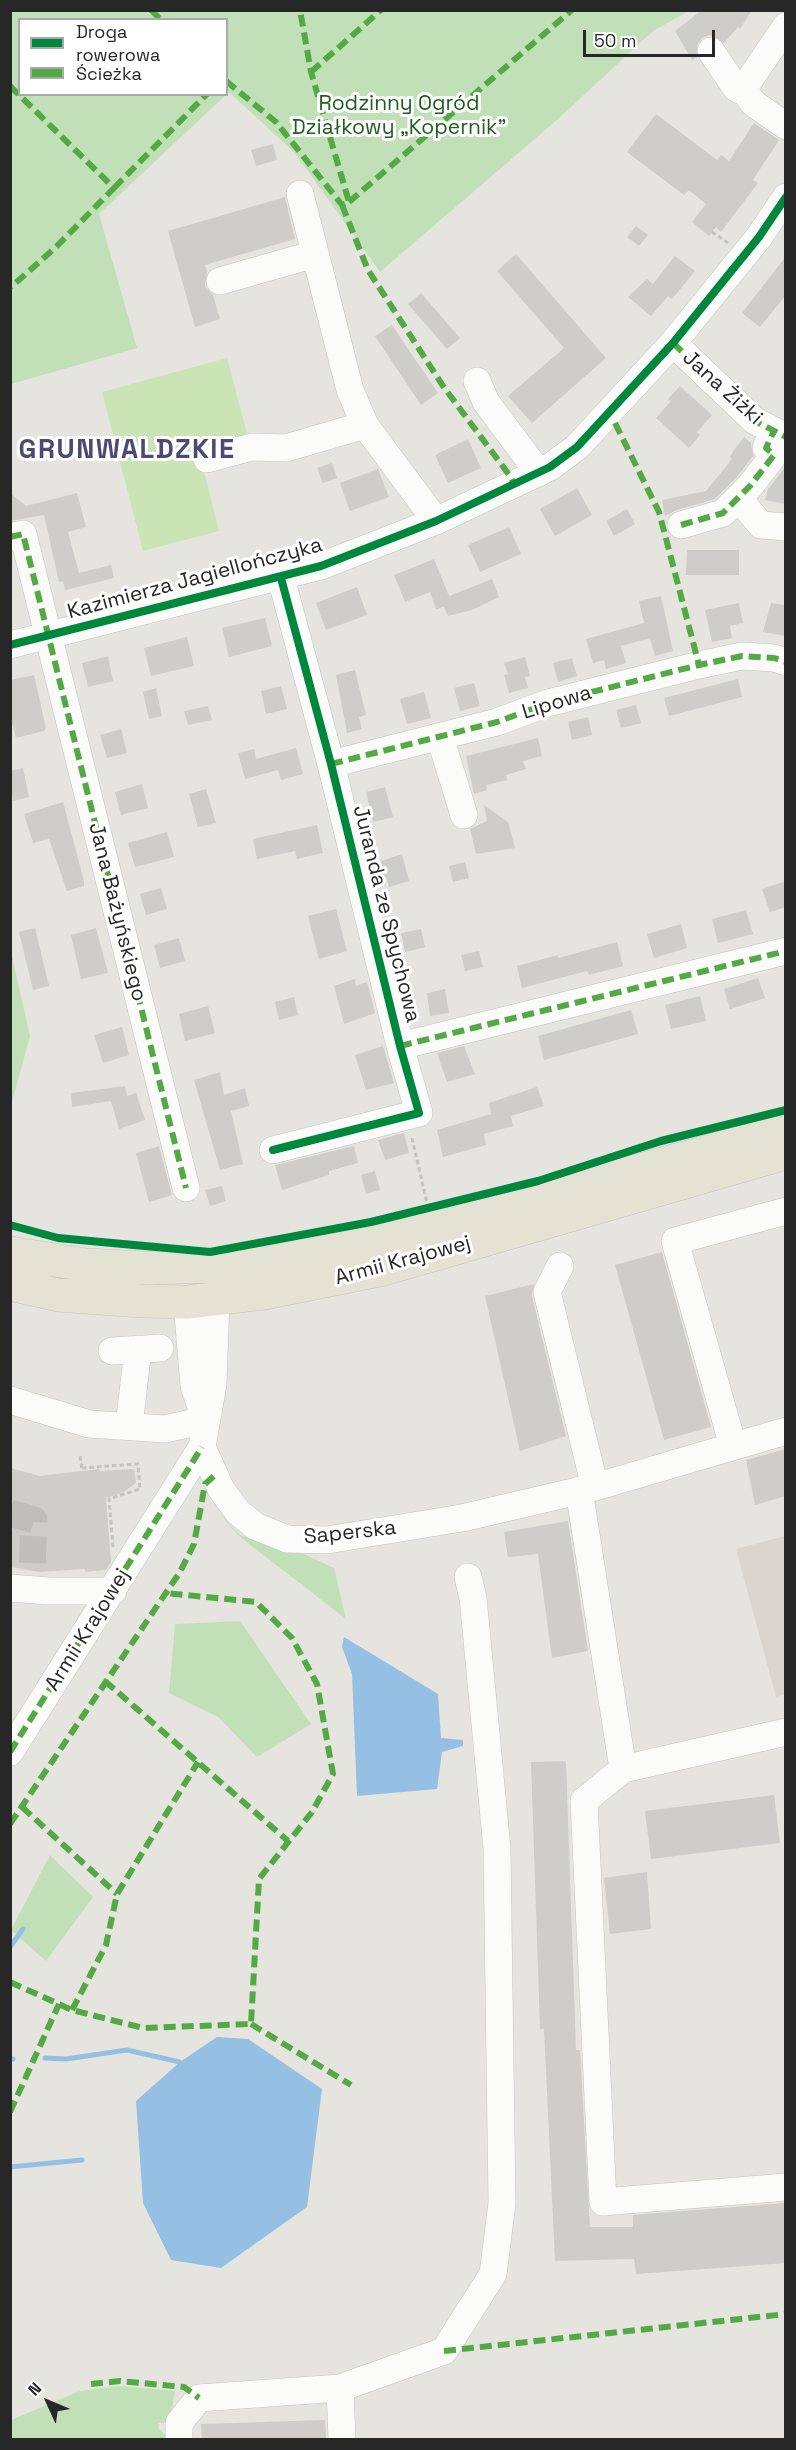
<!DOCTYPE html>
<html>
<head>
<meta charset="utf-8">
<style>
	body { margin:0 }
	#map { position:relative; width:796px; height:2450px; overflow:hidden; background:#e6e4de; font-family:"Space Grotesk",sans-serif }
	canvas { display:block }
	.frame { position:absolute; inset:0; border:12px solid #272727; pointer-events:none }
	.legend { position:absolute; left:18px; top:18px; width:210px; height:78px; box-sizing:border-box; background:#fff; border:2px solid #a9a9a9; margin:0; padding:8px 10px; list-style:none; font-size:18px; color:#272727 }
	.legend li { display:flex; align-items:center; gap:12px; height:30px }
	.legend b { width:30px; border:2px solid #a9a9a9 }
	.north { position:absolute; left:18px; top:2372px; width:60px; height:60px; -webkit-text-stroke:4px #fff; paint-order:stroke; rotate:314deg; font-size:16px; font-weight:700; line-height:24px; text-align:center; color:#272727 }
	.north::after { content:''; display:block; margin:auto; width:21px; height:27px; background:#272727; clip-path:polygon(50% 0,100% 100%,50% 72%,0 100%) }
	.scale { position:absolute; left:583px; top:30px; width:132px; height:27px; box-sizing:border-box; border:3px solid #272727; border-top:0; padding-left:8px; font-size:18px; line-height:21px; white-space:nowrap; color:#272727; -webkit-text-stroke:4px #fff; paint-order:stroke }
</style>
</head>
<body>
<div id="map">
<canvas width="796" height="2450"></canvas>
<div class="frame"></div>
<ul class="legend">
<li><b style="height:8px;background:#00873e"></b>Droga rowerowa</li>
<li><b style="height:8px;background:#53aa44"></b>Ścieżka</li>
</ul>
<div class="north">N</div>
<div class="scale">50 m</div>
</div>
<script>
const c = document.querySelector('canvas').getContext('2d');
c.lineJoin = 'round';
function fill(path, color) { c.fillStyle = color; c.fill(path, 'evenodd'); }
const toPath = rows => new Path2D(rows.map(r => 'M' + r).join(''));
function trace(path, color, width, dash) { c.strokeStyle = color; c.lineWidth = width; c.lineCap = dash ? 'butt' : 'round'; c.setLineDash(dash || []); c.stroke(path); }
function label(font, color, halo, rows, align = 'center') {
  c.font = font + ' "Space Grotesk",sans-serif'; c.lineWidth = 6; c.setLineDash([]); c.textBaseline = 'middle'; c.strokeStyle = halo; c.fillStyle = color; for (const [text, x, y, turn = 0] of rows) {
    c.save(); c.translate(x, y); c.rotate((+turn || 0) * Math.PI / 180); c.textAlign = isNaN(turn) ? turn : align; if (halo) c.strokeText(text, 0, 0); c.fillText(text, 0, 0); c.restore();
  }
}
fill(toPath([
	[11,10,689,10,689,11,653,31,558,119,380,272,295,153,229,92,99,214,137,348,11,384],
	[20,20,226,20,226,94,20,94],
	[10,947,30,1036,11,1106,10,1106],
	[214,1508,240,1535,299,1552,334,1568,346,1619,239,1536],
	[240,1621,311,1724,257,1757,218,1717,169,1693,175,1624],
	[50,1855,93,1897,46,1961,11,1930],
	[120,2386,175,2391,170,2422,158,2423,159,2429,170,2439,11,2440,11,2420,80,2391]
]), '#c1e0b8');
fill(toPath([
	[227,358,249,441,200,455,219,531,143,551,102,392]
]), '#cae4b6');
fill(toPath([
	[785,1536,785,1694,776,1697,736,1549]
]), '#d8d6cf');
fill(toPath([
	[344,1637,438,1694,441,1738,463,1740,463,1746,442,1752,437,1789,357,1796,352,1674,342,1647],
	[217,2037,248,2039,322,2089,307,2207,221,2268,171,2260,143,2203,136,2101,180,2062]
]), '#95c0e4');
trace(toPath([
	[10,1947,23,1929],
	[45,2058,66,2059,127,2050,180,2062],
	[10,2059,13,2059],
	[10,2167,82,2160]
]), '#95c0e4', 5);
fill(toPath([
	[702,10,752,10,740,29,738,27,724,43,710,35,702,38,697,45,697,57,692,60,675,31],
	[656,114,717,160,721,155,729,161,754,123,779,140,753,180,758,183,721,232,716,227,709,236,692,222,706,204,689,190,684,195,627,152],
	[273,144,277,160,256,166,251,150],
	[285,197,295,239,205,265,207,273,205,286,213,295,220,319,195,327,168,231],
	[636,226,648,235,639,246,627,237],
	[516,254,606,358,532,423,508,396,564,348,497,271],
	[675,256,695,271,672,299,668,296,651,316,628,297,647,279,653,284],
	[786,256,786,295,760,327,742,313],
	[421,293,460,338,447,349,408,304],
	[392,325,438,393,421,405,375,336],
	[680,386,712,415,697,432,700,435,689,448,656,418,671,401,668,399],
	[744,437,751,443,753,456,738,476,715,499,677,510,665,516,662,500,706,491,732,459,730,457,734,450],
	[468,439,481,468,448,483,435,455],
	[332,463,337,478,323,483,317,468],
	[786,466,786,504,765,500,768,489],
	[378,469,389,497,350,511,340,483],
	[577,488,592,515,555,536,540,509],
	[10,493,26,506,77,493,86,527,68,532,79,573,111,565,114,578,65,590,63,581,59,582,44,515,10,521],
	[627,509,635,524,614,536,606,521],
	[509,527,521,554,480,572,468,545],
	[687,550,739,550,739,575,686,575],
	[434,559,449,596,492,579,499,597,472,610,448,616,444,607,436,609,430,592,405,602,394,575],
	[357,587,367,615,326,630,316,603],
	[661,596,673,651,655,656,650,638,621,646,626,663,606,669,604,660,593,663,586,639,644,623,639,601],
	[739,603,743,623,730,626,732,638,712,642,705,610],
	[771,603,784,605,786,636,763,632],
	[265,618,272,646,229,657,222,628],
	[187,637,194,666,151,676,144,648],
	[108,656,113,681,88,687,82,663],
	[525,657,530,676,525,677,528,688,509,693,504,675,508,674,504,663],
	[572,658,577,676,558,682,553,663],
	[355,670,366,715,359,717,362,729,347,733,336,675],
	[34,675,46,728,44,731,16,738,10,716,10,680],
	[738,679,742,697,669,716,664,698],
	[474,683,480,706,460,711,454,688],
	[281,686,287,709,266,714,261,691],
	[156,688,162,716,149,719,143,692],
	[424,692,431,718,407,724,400,699],
	[636,705,641,723,621,728,616,710],
	[208,706,212,720,188,725,184,711],
	[588,717,592,735,572,740,568,722],
	[121,729,127,753,107,758,100,735],
	[538,738,542,756,523,761,526,769,506,775,507,780,486,785,487,790,474,794,466,756],
	[296,748,303,774,281,780,278,770,245,779,238,753,254,749,256,759],
	[23,768,29,797,13,801,10,771],
	[142,784,148,808,121,815,115,792],
	[385,787,393,817,373,822,366,792],
	[206,789,216,823,198,827,189,794],
	[63,802,84,881,84,886,67,891,49,839,33,843,24,814],
	[484,805,508,822,515,848,476,854,470,829,487,821],
	[317,825,323,853,297,859,295,851,257,859,253,839],
	[167,832,174,857,135,867,128,843],
	[402,854,409,881,389,887,386,877,380,879,375,863],
	[465,862,469,878,453,882,449,866],
	[786,881,786,907,770,912,762,889],
	[161,888,167,909,146,915,140,894],
	[336,909,347,951,319,959,308,916],
	[746,910,753,934,718,943,712,919],
	[681,924,687,948,654,958,647,934],
	[35,928,49,986,33,990,19,932],
	[96,928,108,973,81,979,71,935],
	[421,929,425,947,405,952,401,933],
	[179,938,185,961,160,968,154,945],
	[617,942,623,966,589,975,587,971,522,988,517,966,558,955,558,958],
	[479,951,483,967,465,971,461,955],
	[758,978,765,998,730,1009,724,989],
	[355,979,356,986,367,982,375,1013,344,1024,334,986],
	[445,989,449,1013,430,1016,427,993],
	[700,996,706,1021,671,1029,665,1005],
	[294,997,298,1015,279,1020,275,1002],
	[208,1006,215,1033,185,1041,179,1014],
	[631,1010,638,1034,544,1060,538,1036],
	[122,1027,129,1055,103,1063,94,1035],
	[383,1046,394,1083,366,1090,355,1055],
	[464,1046,475,1074,447,1082,437,1053],
	[220,1072,224,1095,245,1088,249,1106,231,1111,243,1164,220,1170,194,1080],
	[125,1086,127,1096,136,1093,145,1120,119,1129,111,1101,72,1107,71,1093],
	[537,1087,544,1106,511,1116,513,1126,484,1134,486,1145,443,1157,437,1130,491,1114,489,1103],
	[404,1133,409,1153,385,1160,378,1140],
	[159,1146,172,1195,149,1202,136,1153],
	[354,1146,358,1163,329,1171,329,1175,282,1190,275,1165],
	[375,1171,380,1190,366,1194,361,1175],
	[222,1186,226,1201,210,1206,205,1190],
	[662,1252,711,1427,664,1440,615,1265],
	[534,1284,532,1296,566,1436,520,1451,485,1296],
	[786,1449,786,1496,755,1505,746,1460],
	[10,1468,40,1476,99,1469,100,1471,134,1469,136,1483,122,1493,106,1498,111,1562,106,1570,85,1572,85,1569,39,1572,10,1567],
	[568,1521,588,1651,552,1658,538,1554,508,1557,504,1532],
	[566,1761,576,2050,580,2050,590,2227,633,2227,633,2215,786,2203,786,2263,636,2274,634,2259,555,2261,544,2029,540,2029,531,1762],
	[774,1795,780,1843,651,1859,645,1811],
	[647,1872,651,1929,610,1934,604,1878],
	[325,2420,326,2439,202,2439,201,2424]
]), '#cecdc9');
trace(toPath([
	[10,1513,34,1520,32,1571]
]), '#c0beb9', 27, [27, 14]);
const minor = toPath([
	[786,26,746,85,746,93,753,103,786,126],
	[711,51,736,88,746,93],
	[300,194,350,390,365,425,436,521],
	[220,281,315,254],
	[673,343,755,421,786,437],
	[477,381,486,402,539,473],
	[207,459,252,447,286,448,365,425],
	[738,498,761,525,786,527],
	[681,525,723,513,750,486,774,455,766,448,773,433],
	[10,537,23,534,186,1188],
	[10,645,321,566,436,521,550,467,577,447,673,343,759,237,786,197],
	[440,737,464,815],
	[331,764,497,722,548,703,699,665,742,656,774,658,786,662],
	[400,1046,786,951],
	[273,1150,419,1113,400,1046,331,764,281,578],
	[560,1266,547,1292,595,1487],
	[216,1299,213,1384,202,1447,221,1489,238,1512,255,1526,287,1539,327,1540,462,1518,595,1487,786,1431],
	[187,1302,194,1386,205,1419],
	[112,1351,160,1348],
	[10,1400,89,1424,165,1429,205,1420],
	[129,1426,138,1349],
	[733,1446,675,1241,786,1211],
	[579,1490,623,1769],
	[10,1588,49,1591,113,1591],
	[786,1732,623,1769,584,1801,603,2202,786,2187],
	[10,1752,202,1447],
	[340,2388,342,2440],
	[179,2440,179,2423,199,2398,340,2388,444,2351,493,2274,502,2203,497,1849,473,1598,468,1577]
]);
const major = toPath([
	[10,1253,86,1265,146,1268,218,1266,272,1260,434,1227,786,1130],
	[10,1284,58,1295,141,1301,187,1302,264,1293,384,1269,786,1153]
]);
trace(minor, '#c4c3c3', 28);
trace(major, '#c3c2c0', 34);
trace(toPath([
	[712,232,728,243],
	[412,1138,427,1203],
	[80,1456,82,1470],
	[82,1468,138,1464,140,1489,109,1499,113,1547]
]), '#c4c3c2', 3, [4.5, 3]);
trace(minor, '#fbfbfa', 27);
trace(major, '#e4e3d3', 33);
trace(toPath([
	[151,10,161,20],
	[311,72,381,10],
	[226,81,276,122,342,205,349,202,311,72,300,10],
	[10,86,114,188,56,247,11,287],
	[114,188,207,94],
	[349,202,572,10],
	[342,205,368,270,443,386,510,476,515,486],
	[673,343,755,421,786,437],
	[615,423,659,512,699,665],
	[681,525,723,513,750,486,774,455,766,448,773,433],
	[10,537,23,534,186,1188],
	[331,764,497,722,548,703,699,665,742,656,774,658,786,662],
	[400,1046,786,951],
	[105,1681,288,1841],
	[10,1752,202,1447],
	[22,1807,117,1894],
	[10,1824,180,1572,194,1544,205,1484,215,1475],
	[10,1982,72,2010,143,2028,251,2024,259,1879,312,1812,333,1774,317,1684,292,1638,256,1602,165,1593],
	[72,2010,106,1945,117,1894,198,1762],
	[251,2024,351,2085],
	[10,2112,59,2004],
	[444,2351,786,2314],
	[91,2384,120,2381,184,2387,199,2398]
]), '#53aa44', 6, [12, 6]);
trace(toPath([
	[10,645,321,566,436,521,550,467,577,447,673,343,759,237,786,197],
	[273,1150,419,1113,400,1046,331,764,281,578],
	[10,1225,58,1238,210,1252,371,1222,538,1181,661,1141,786,1110]
]), '#00873e', 8);
label('21px', '#1e5e1d', '#fff', [
	["Rodzinny Ogród",399,104],
	["Działkowy „Kopernik”",399,128]
]);
label('21px', '#272727', '#fff', [
	["Jana Żiżki",722,388,42],
	["Kazimierza Jagiellończyka",195,579,-15],
	["Lipowa",557,703,-17],
	["Jana Bażyńskiego",117,912,76],
	["Juranda ze Spychowa",386,914,76],
	["Armii Krajowej",403,1261,-15],
	["Saperska",350,1533,-6],
	["Armii Krajowej",88,1630,-58]
]);
c.letterSpacing = '1.5px';
label('bold 27px', '#4c4b75', '#fff', [
	["GRUNWALDZKIE",127,451]
]);
c.letterSpacing = '0px';
</script>
</body>
</html>
